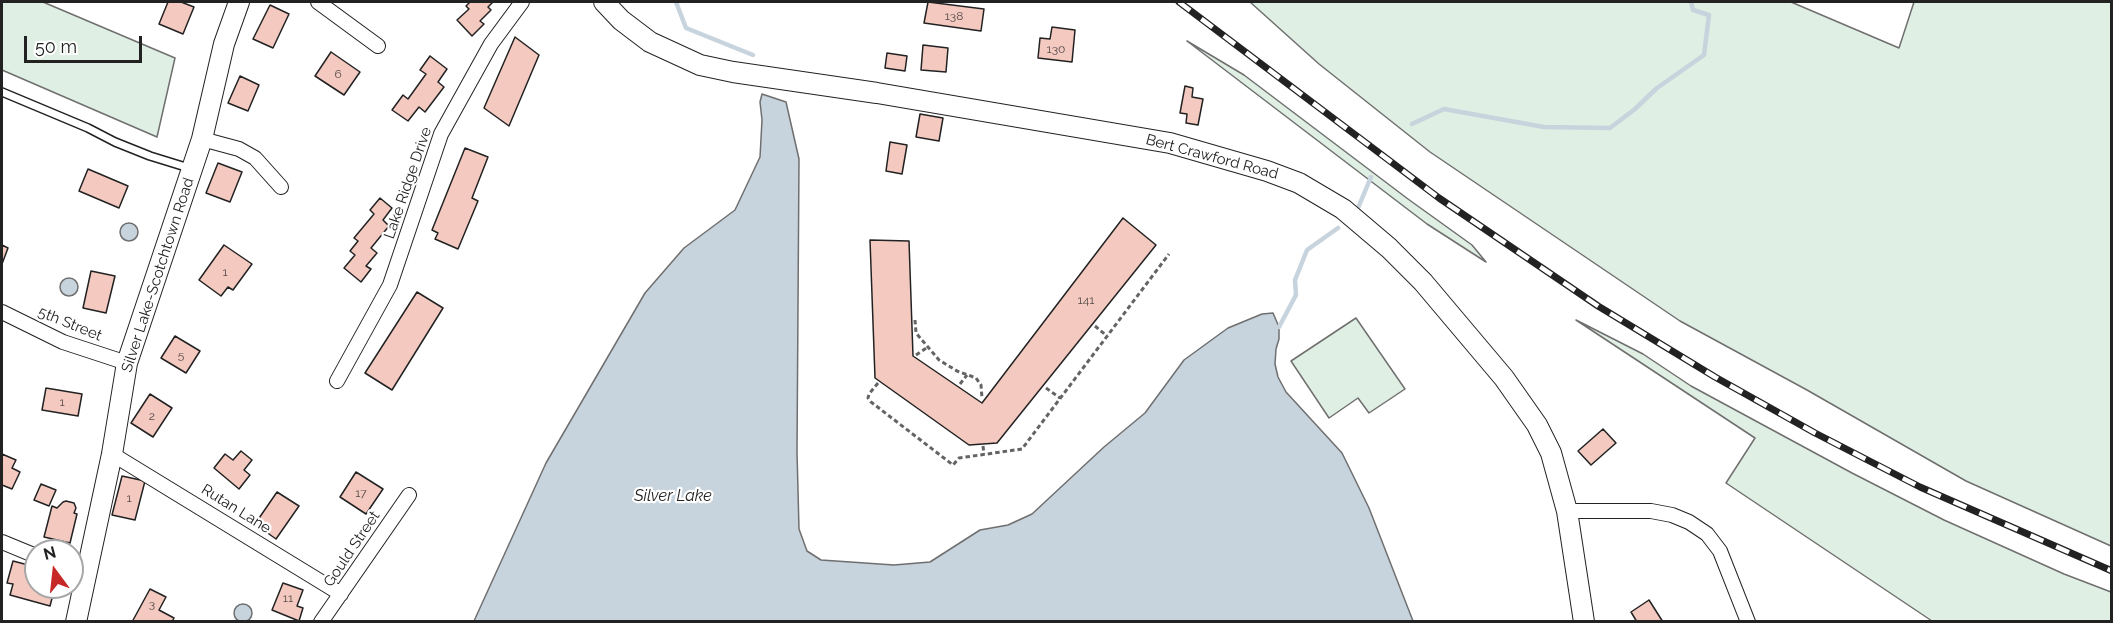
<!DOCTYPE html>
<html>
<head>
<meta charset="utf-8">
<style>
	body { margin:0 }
	#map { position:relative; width:2113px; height:623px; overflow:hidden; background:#fff; font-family:Raleway,sans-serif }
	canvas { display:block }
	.frame { position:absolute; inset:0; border:3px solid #222; pointer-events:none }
	.north { position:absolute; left:24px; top:539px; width:60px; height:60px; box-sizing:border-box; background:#fff; border:2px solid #a7a7a7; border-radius:50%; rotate:345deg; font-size:16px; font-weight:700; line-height:24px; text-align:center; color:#222 }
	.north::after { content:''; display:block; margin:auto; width:21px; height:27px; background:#c62828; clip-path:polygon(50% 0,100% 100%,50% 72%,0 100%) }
	.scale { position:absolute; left:24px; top:36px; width:118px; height:27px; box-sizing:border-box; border:3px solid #222; border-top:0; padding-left:8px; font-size:18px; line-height:21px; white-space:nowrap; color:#222; -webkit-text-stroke:4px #fff; paint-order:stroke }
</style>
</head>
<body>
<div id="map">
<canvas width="2113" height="623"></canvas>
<div class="frame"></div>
<div class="north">N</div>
<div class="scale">50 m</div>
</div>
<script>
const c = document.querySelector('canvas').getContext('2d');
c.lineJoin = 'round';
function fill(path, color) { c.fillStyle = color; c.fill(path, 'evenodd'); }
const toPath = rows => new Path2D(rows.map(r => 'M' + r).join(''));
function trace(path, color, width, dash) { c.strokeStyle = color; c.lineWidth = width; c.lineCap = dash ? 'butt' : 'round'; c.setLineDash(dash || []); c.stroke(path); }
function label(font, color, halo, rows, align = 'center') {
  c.font = font + ' Raleway,sans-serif'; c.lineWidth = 4.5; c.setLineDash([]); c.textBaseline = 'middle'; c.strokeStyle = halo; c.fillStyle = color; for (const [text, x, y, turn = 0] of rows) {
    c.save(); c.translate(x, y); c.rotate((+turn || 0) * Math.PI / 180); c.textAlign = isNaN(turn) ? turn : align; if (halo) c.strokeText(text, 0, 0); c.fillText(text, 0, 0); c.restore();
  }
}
const green = toPath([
	[2,2,43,2,175,58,157,137,2,70,2,2],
	[1250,2,1791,2,1899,48,1914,2,2111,2,2111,546,1966,481,1807,390,1680,321,1430,152,1319,64,1250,2],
	[1187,41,1244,75,1408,199,1472,245,1486,262,1427,224,1187,41],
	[1356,318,1405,389,1369,413,1358,398,1329,418,1291,361,1356,318],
	[1576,320,1643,354,1691,386,1852,473,1944,520,2064,574,2111,592,2111,621,1932,621,1726,483,1755,438,1576,320]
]);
fill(green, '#e0efe3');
trace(green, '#6f6f6f', 1.5);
const water = toPath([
	[762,94,786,102,799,159,797,452,799,529,807,551,821,560,894,565,930,562,980,530,1008,525,1032,514,1104,447,1145,413,1184,360,1228,328,1262,314,1273,313,1279,327,1279,339,1276,349,1275,364,1278,377,1286,392,1342,453,1369,508,1413,621,474,621,546,463,645,293,684,248,735,210,760,157,762,120,760,102,762,94],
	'120 232a9 9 0 1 1 18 0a9 9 0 1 1-18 0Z',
	'60 287a9 9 0 1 1 18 0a9 9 0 1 1-18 0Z',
	'234 613a9 9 0 1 1 18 0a9 9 0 1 1-18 0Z'
]);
fill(water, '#c7d3dd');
trace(water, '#6f6f6f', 1.5);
trace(toPath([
	[676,2,686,28,753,55],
	[1412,124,1444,109,1544,127,1610,128,1635,109,1657,88,1704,55,1709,15,1693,10,1691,2],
	[1358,208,1371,177],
	[1279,327,1296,295,1295,280,1307,250,1338,228]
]), '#c7d3dd', 4.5);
const building = toPath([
	[168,2,181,2,194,7,183,34,159,24,168,2],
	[470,2,493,2,488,7,491,10,480,21,484,24,472,36,457,20,469,9,466,6,470,2],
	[928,2,984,9,981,31,924,23,928,2],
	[270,5,289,14,273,48,253,39,270,5],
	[1052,27,1075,30,1072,62,1038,58,1040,38,1050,39,1052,27],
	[515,37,539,55,509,126,484,108,515,37],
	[923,45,948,48,946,72,921,70,923,45],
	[331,52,360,72,344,95,315,76,331,52],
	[887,53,907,56,905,71,885,68,887,53],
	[430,56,447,69,438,82,444,87,425,112,419,107,408,121,392,110,403,95,408,99,426,74,420,70,430,56],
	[240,76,259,85,248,111,228,103,240,76],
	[1185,86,1193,88,1192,97,1203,99,1198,125,1186,123,1187,114,1180,113,1185,86],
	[920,114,943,118,939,141,916,137,920,114],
	[890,142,907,145,902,174,886,171,890,142],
	[465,148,488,157,472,198,478,201,458,249,435,239,438,233,432,230,465,148],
	[218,163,242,172,230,202,206,193,218,163],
	[88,169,128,186,119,208,79,191,88,169],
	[380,198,392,208,383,220,389,226,371,248,377,253,366,266,371,269,361,282,344,268,355,255,350,251,358,241,354,238,374,214,370,210,380,198],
	[1123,218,1156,245,997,443,969,445,875,378,870,240,909,241,913,356,982,403,1123,218],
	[2,245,8,248,2,264,2,245],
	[224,245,252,264,233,290,228,287,221,296,199,280,224,245],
	[91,271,115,276,106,313,83,308,91,271],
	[417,292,443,308,392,390,365,373,417,292],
	[175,336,200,351,186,373,161,358,175,336],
	[46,388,82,394,78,416,42,410,46,388],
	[150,394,172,408,153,437,131,423,150,394],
	[1603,429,1616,443,1591,465,1578,451,1603,429],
	[241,451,252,460,244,470,250,475,239,489,214,468,225,454,233,460,241,451],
	[2,454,16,460,12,468,20,472,12,489,2,485,2,454],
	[356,472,383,489,366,514,340,497,356,472],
	[122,476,145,481,135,520,112,515,122,476],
	[41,484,56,490,49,506,34,500,41,484],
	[277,492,299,506,276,539,255,524,277,492],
	[66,501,74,503,76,508,74,513,77,514,70,543,44,537,52,506,57,508,63,502,66,501],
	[13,561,36,567,36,587,55,587,50,606,10,595,13,584,7,583,13,561],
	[283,583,303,590,297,606,303,608,299,621,272,610,283,583],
	[150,589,166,597,159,610,174,618,172,622,132,622,150,589],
	[1649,600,1663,622,1637,622,1631,612,1649,600]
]);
fill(building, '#f3c9c0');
trace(building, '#222', 1.5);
const lane = toPath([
	[2,92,88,128,115,142,150,156,189,168]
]);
const street = toPath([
	[318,2,378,46],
	[202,139,239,149,255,158,281,187],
	[2,312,63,342,127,363],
	[337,381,390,285,441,134,491,44,522,2],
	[112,454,341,594],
	[1567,511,1651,511,1672,515,1689,522,1707,534,1720,551,1748,622],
	[2,542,36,556],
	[72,572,85,577],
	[321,622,409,495]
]);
const secondary = toPath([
	[604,2,621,20,650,42,700,65,733,72,877,93,1170,143,1267,171,1299,183,1343,209,1389,248,1423,282,1504,378,1537,425,1551,453,1567,511,1584,622],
	[76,622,112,454,127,363,202,139,224,44,239,2]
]);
trace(lane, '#222', 10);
trace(street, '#222', 16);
trace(secondary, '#222', 22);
trace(toPath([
	[915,320,916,333,939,360,957,371,976,378,981,385,982,398],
	[1095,326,1107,336],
	[916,355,928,347],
	[878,383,869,394,868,398,871,402,953,465,959,458,1022,449,1169,254],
	[960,384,967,375],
	[1046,388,1060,398],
	[983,446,984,454]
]), '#646464', 3, [4.5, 3]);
trace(lane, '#fff', 7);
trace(street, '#fff', 14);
trace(secondary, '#fff', 20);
const rail = toPath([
	[1179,2,1439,198,1598,306,1715,377,1815,433,1920,487,2112,571]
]);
trace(rail, '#222', 7);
trace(rail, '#fff', 4.5, [14]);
label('12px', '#564c4a', null, [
	["138",954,16],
	["130",1056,49],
	["6",338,74],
	["1",225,272],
	["141",1086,300],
	["5",181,355],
	["1",62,402],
	["2",152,416],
	["17",361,493],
	["1",129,498],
	["11",288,598],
	["3",152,604]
]);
label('15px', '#222', '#fff', [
	["Bert Crawford Road",1212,157,15],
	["Lake Ridge Drive",408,183,-71],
	["Silver Lake-Scotchtown Road",158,275,-72],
	["5th Street",70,324,22],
	["Rutan Lane",236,509,32],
	["Gould Street",352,549,-56]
]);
label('italic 16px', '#222', '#fff', [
	["Silver Lake",673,496]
]);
</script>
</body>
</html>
